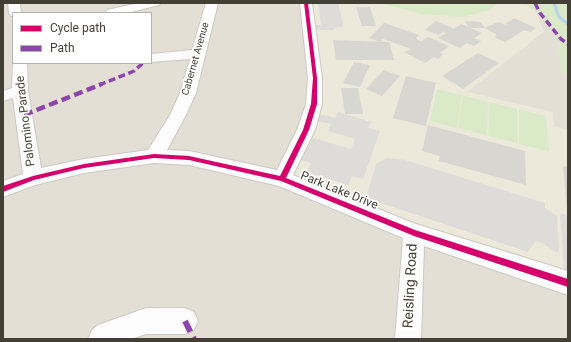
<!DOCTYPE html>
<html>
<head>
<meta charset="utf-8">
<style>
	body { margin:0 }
	#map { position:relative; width:571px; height:342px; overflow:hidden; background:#eeede8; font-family:Roboto,sans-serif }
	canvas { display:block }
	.frame { position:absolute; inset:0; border:4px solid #443f34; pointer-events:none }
	.legend { position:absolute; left:12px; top:12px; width:140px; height:52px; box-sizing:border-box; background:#fff; border:1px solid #b4b2ae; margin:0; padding:5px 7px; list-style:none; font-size:12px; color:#443f34 }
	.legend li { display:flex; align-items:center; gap:8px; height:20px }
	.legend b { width:20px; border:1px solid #b4b2ae }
</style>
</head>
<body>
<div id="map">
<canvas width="571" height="342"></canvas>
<div class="frame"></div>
<ul class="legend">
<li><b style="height:5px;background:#d6006c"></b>Cycle path</li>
<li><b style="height:5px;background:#8e44ad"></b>Path</li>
</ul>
</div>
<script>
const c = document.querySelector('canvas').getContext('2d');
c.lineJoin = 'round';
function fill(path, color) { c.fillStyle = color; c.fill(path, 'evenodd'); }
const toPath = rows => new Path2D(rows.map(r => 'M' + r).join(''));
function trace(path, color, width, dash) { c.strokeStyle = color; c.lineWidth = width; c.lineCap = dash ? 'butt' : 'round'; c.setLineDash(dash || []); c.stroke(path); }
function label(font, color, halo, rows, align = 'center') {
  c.font = font + ' Roboto,sans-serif'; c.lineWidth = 3.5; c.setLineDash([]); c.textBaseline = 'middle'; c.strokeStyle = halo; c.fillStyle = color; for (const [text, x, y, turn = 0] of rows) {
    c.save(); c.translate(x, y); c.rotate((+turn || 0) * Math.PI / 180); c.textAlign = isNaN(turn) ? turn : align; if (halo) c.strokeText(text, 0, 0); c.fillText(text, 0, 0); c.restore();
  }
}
fill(toPath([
	[3,3,568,3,568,339,3,339],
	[13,13,151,13,151,63,13,63]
]), '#e3dfd5');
fill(toPath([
	[306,3,525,3,536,12,544,32,467,92,553,112,554,126,568,130,568,283,282,179,314,104]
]), '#ece9da');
fill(toPath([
	[379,3,496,3,490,10,463,17,421,14],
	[525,3,568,3,568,76,565,75,557,52,560,39,544,18],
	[437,89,462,95,457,128,430,121],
	[463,95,489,102,486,135,458,128],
	[490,102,517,109,517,143,488,136],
	[519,109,546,116,549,152,519,144]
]), '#daeac8');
fill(toPath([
	[318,3,338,3,344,27,337,27,333,30,316,30,315,25,321,25],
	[338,112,371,122,368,128,380,131,363,179,352,176,348,185,307,172,311,163,301,160,313,138,351,149,355,139,328,131,331,124,316,121,319,114,335,118],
	[386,158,405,160,545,203,545,208,557,216,559,249,557,253,544,244,536,241,528,252,366,198,376,164],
	[560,213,568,216,568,270,564,269]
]), '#dedcd8');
trace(toPath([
	[554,3,559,17,568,24]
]), '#b7d4ed', 3);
fill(toPath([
	[356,7,370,7,376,26,362,26],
	[514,18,536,28,530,32,524,30,505,42,494,37,497,35,485,28,469,28,465,21,481,22,485,28,498,22,509,26,505,24],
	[436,21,454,29,461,24,482,33,474,38,481,41,474,46,467,43,460,48,438,38,446,33,443,32,439,35,425,30],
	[384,23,419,35,416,39,421,41,428,37,449,46,440,53,443,54,438,59,434,57,425,63,404,52,411,49,383,39,380,42,369,38],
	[333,40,389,42,394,60,336,60],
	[478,53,499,63,463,89,442,76],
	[354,62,370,65,360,87,343,83],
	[384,70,400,76,382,96,366,89],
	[406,76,436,83,426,126,393,118],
	[341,88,358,88,363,114,345,114],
	[428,125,525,151,526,185,439,161,440,156,422,151],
	[563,166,568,167,568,211,567,211]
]), '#d8d6d0');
const minor = toPath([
	[8,3,20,3,21,13,13,13,13,16,11,16,9,13,8,3],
	[139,3,161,3,159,5,127,13,105,13,107,10,139,3],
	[206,3,218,3,196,93,186,115,167,150,189,151,277,170,297,130,306,104,308,78,300,3,312,3,322,78,322,104,315,130,293,175,416,224,568,271,568,295,424,246,421,339,395,339,403,238,279,186,189,165,154,163,84,173,35,185,3,197,3,181,23,174,13,98,3,101,3,91,12,88,13,63,27,63,28,91,41,168,84,159,148,150,170,115,180,93,190,59,151,62,151,54,192,50,206,3],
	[146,308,185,308,194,312,198,321,194,330,185,334,146,334,131,339,88,339,92,330,98,325,146,308]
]);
trace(minor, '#cbc9c4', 2);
fill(minor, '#fcfcfc');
trace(toPath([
	[535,3,540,13,561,39,568,44],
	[99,85,134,71,143,63]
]), '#8e44ad', 3.5, [7, 3.5]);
trace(toPath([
	[24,115,102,84]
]), '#8e44ad', 4.5, [9, 4.5]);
trace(toPath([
	[185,321,194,339]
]), '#8e44ad', 6, [12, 6]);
fill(toPath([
	[304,3,308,3,317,78,317,104,309,130,286,178,415,230,568,279,568,287,414,236,281,181,189,160,154,158,84,168,34,180,3,192,3,186,33,176,84,164,154,154,189,156,280,176,303,130,311,104,313,78,304,3]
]), '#d6006c');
label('10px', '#443f34', '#fff', [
	["Cabernet Avenue",196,59,-74]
]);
label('12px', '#443f34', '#fff', [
	["Palomino Parade",26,121,-97],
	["Park Lake Drive",339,191,22]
]);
label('14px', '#443f34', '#fff', [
	["Reisling Road",411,286,-87]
]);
</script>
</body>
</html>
